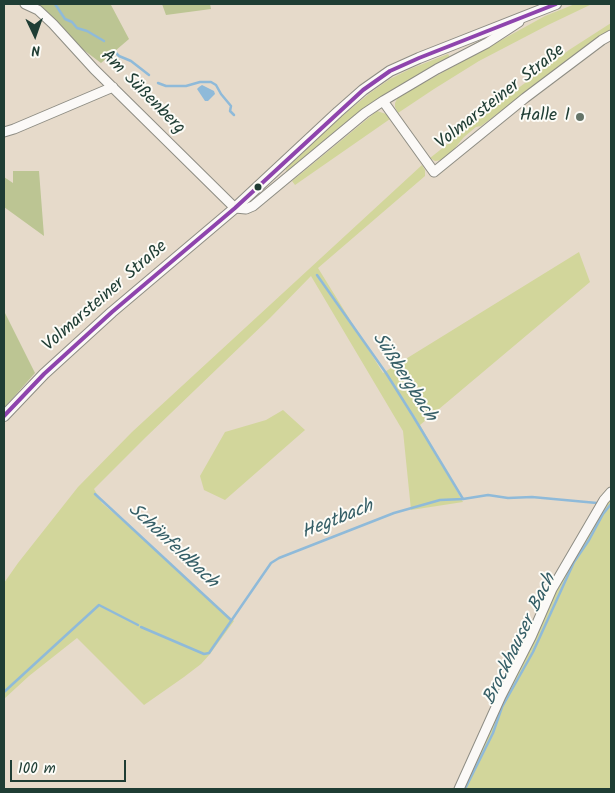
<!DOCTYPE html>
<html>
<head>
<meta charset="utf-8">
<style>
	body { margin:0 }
	#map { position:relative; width:615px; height:793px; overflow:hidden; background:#e6daca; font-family:Kalam,sans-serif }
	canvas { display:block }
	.frame { position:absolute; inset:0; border:5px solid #1f3d34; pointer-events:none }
	.north { position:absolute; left:10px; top:10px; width:50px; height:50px; -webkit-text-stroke:4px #fdfcf7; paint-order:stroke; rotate:177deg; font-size:14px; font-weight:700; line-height:20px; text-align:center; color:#1f3d34 }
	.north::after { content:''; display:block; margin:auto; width:18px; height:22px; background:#1f3d34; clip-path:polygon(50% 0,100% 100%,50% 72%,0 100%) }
	.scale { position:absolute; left:10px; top:760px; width:116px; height:22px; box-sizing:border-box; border:2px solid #1f3d34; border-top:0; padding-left:6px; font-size:15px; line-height:18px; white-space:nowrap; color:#1f3d34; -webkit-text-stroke:4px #fdfcf7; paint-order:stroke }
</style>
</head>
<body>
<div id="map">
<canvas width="615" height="793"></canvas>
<div class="frame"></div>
<div class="north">N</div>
<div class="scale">100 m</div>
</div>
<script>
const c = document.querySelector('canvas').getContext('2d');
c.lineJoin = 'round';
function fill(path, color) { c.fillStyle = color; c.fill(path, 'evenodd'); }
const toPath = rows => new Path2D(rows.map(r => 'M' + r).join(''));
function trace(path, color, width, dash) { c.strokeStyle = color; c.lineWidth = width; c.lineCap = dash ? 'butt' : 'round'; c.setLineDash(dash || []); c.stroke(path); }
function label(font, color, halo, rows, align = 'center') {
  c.font = font + ' Kalam,sans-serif'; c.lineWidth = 4; c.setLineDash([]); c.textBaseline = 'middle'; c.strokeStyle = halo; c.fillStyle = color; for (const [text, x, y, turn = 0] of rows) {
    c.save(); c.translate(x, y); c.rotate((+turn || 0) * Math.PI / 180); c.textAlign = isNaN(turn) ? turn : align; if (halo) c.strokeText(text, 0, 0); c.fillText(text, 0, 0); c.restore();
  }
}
fill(toPath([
	[575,4,592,4,548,25,479,61,434,89,398,113,395,107,395,103,398,97,545,16],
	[611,23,611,29,598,38,481,126,476,127,464,137,450,154,442,160,435,161,430,158,521,86,569,50],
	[448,54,450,57,395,88,374,101,345,123,288,172,285,169,341,117,370,93,390,79,410,69],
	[377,111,386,114,390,119,295,185,292,181],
	[422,165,425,170,425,176,318,268,383,373,579,252,590,282,420,425,463,502,411,510,403,431,311,276,270,318,146,437,94,489,102,503,145,540,234,621,210,654,201,664,184,677,144,705,77,638,29,676,4,699,4,583,18,563,78,487,132,432],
	[283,410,305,430,225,500,204,490,200,476,225,432,266,420],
	[611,492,611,789,459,789,552,589]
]), '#d2d69b');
fill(toPath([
	[35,4,104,4,111,5,129,39,101,63,77,45],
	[162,4,210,4,211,9,166,15],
	[13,171,39,171,44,236,4,207,4,177,13,183],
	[4,311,35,373,4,408]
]), '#bcc593');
fill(toPath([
	[202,85,214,91,215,94,208,101,205,101,197,89,199,87]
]), '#8fbad9');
trace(toPath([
	[55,4,65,19,72,22,77,28,87,31,104,41],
	[115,52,119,56,131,61,149,75],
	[158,83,166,86,186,86,200,82,211,82,216,85,221,94,231,106,230,111,234,115],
	[317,275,386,373,413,416,463,499],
	[95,494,231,620],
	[141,627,204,654,209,653,271,563,279,558,394,513,440,500,463,499,488,495,508,498,532,497,597,503],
	[4,692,99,605,138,625],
	[465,789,493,733,502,707,533,652,574,562,589,540,603,514,611,504]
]), '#8fbad9', 2.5);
const minor = toPath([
	[25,4,38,10,53,24,94,69,235,208,246,209,253,206,365,113,383,101,434,172,525,98,602,40,611,35],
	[383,101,437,69,487,43,519,22],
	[4,132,14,129,113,87],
	[459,789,501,696,531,637,552,589,604,500,611,492]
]);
const major = toPath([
	[4,416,44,374,112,312,235,208,338,112,363,90,390,71,419,58,556,4]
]);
trace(minor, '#8e8d84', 11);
trace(major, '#8e8d84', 12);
trace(minor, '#fbf9f7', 9);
trace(major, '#fbf9f7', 10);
trace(toPath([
	[4,416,44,374,112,312,235,208,363,90,390,71,419,58,556,4]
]), '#8e44ad', 4);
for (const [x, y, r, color] of [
	[580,117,5,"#657468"],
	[258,187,4.5,"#1f3d34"]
]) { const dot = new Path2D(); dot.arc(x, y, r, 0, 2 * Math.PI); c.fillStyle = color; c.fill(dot); trace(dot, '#fdfcf7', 2); }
label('18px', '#1f3d34', '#fdfcf7', [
	["Am Süßenberg",142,93,45],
	["Volmarsteiner Straße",501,98,-38],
	["Volmarsteiner Straße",106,297,-41]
]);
label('18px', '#1f3d34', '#fdfcf7', [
	["Halle I",570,117]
], 'right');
label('italic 19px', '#365f67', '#fdfcf7', [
	["Süßbergbach",403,378,57],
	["Hegtbach",338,521,-22],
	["Schönfeldbach",172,547,43],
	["Brockhauser Bach",521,640,-64]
]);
</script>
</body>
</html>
